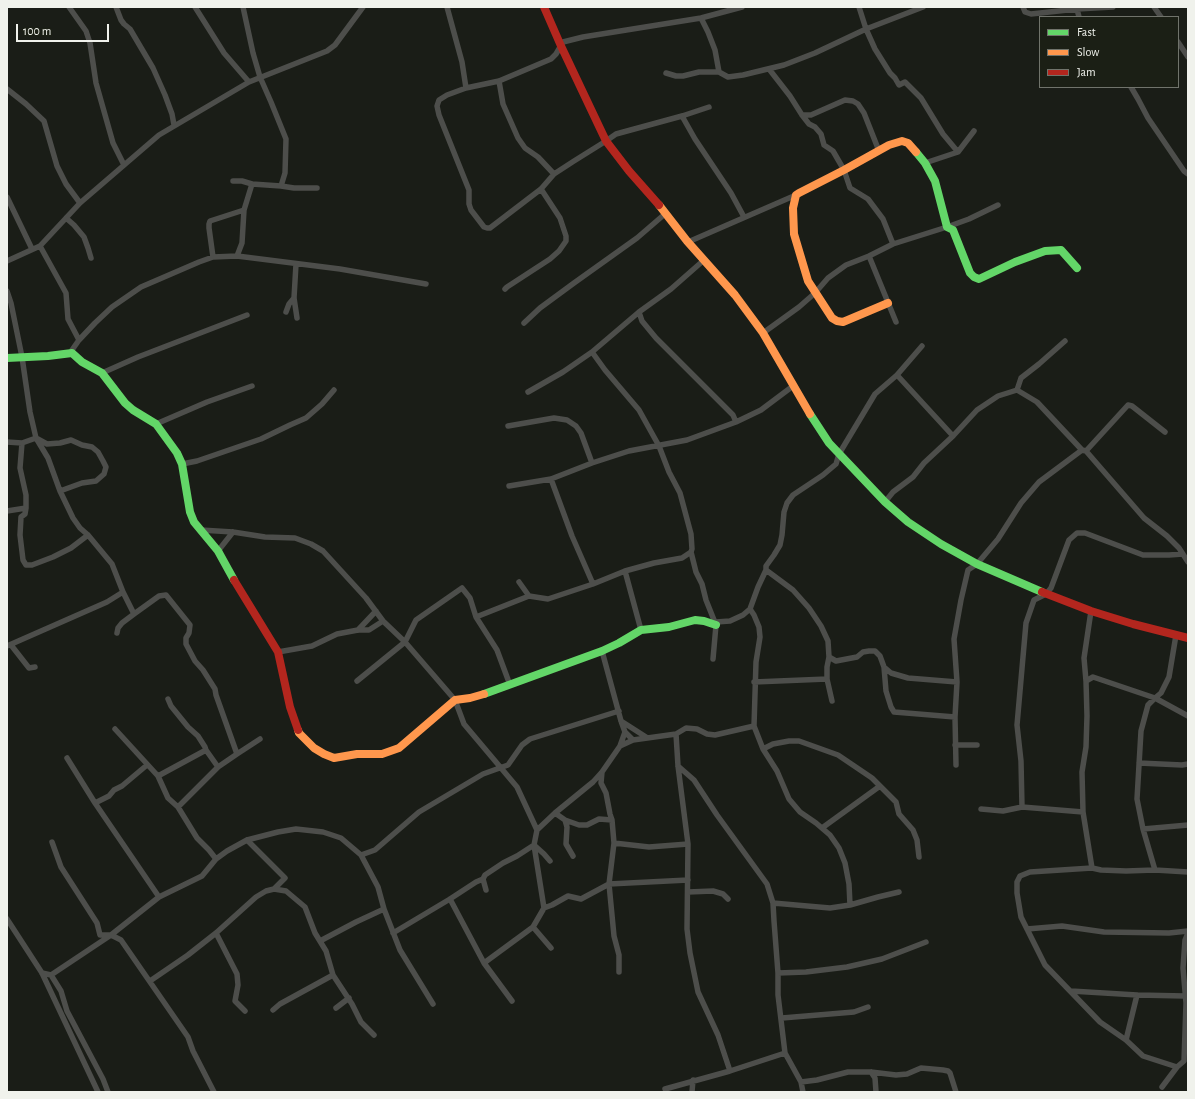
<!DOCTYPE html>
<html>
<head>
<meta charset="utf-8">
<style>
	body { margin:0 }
	#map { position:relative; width:1195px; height:1099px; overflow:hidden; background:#1a1d17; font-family:"Alegreya Sans",sans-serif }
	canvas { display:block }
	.frame { position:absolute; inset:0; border:8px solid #f0f2ec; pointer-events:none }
	.legend { position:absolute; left:1039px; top:16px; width:140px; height:72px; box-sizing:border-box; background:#1b1f15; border:1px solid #70736b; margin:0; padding:5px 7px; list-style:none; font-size:12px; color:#f0f2ec }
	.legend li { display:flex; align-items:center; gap:8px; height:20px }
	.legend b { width:20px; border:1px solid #70736b }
	.scale { position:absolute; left:16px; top:24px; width:93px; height:18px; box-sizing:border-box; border:2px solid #f0f2ec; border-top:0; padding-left:5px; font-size:12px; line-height:14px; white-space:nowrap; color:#f0f2ec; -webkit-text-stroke:3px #1b1f15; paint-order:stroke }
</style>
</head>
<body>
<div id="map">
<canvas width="1195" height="1099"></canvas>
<div class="frame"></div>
<ul class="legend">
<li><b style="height:5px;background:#63d668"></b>Fast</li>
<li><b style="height:5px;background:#ff974d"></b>Slow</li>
<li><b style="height:5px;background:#b3261e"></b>Jam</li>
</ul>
<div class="scale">100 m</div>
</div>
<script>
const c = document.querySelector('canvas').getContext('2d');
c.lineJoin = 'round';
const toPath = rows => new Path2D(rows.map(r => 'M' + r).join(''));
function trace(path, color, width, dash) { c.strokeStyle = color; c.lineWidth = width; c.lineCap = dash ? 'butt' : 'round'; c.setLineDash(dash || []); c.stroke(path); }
trace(toPath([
	[69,7,86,31,90,43,96,83,113,143,124,165],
	[116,7,121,20,124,24,130,29,153,68,165,95,172,114,174,125],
	[195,7,224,53,249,82],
	[243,7,253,53,260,77,271,102,286,139,285,173,281,186],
	[447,7,462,62,466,88],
	[859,7,866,29,875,49,890,73,895,78,899,85,905,82,921,98,943,134,958,152],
	[1023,7,1025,12,1031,14,1077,9,1113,7],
	[1154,7,1161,17],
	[1077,9,1079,17],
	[701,18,708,32,715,50,719,72],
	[1178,42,1188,57],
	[769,69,790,96,802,115,809,124,815,127,821,134,824,145,833,151,844,170,850,188,868,199,883,219,893,244],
	[666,73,676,76,683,76,699,72,719,72,728,77,743,75,784,65,815,53,866,29,923,7],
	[499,81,503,104,518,138,525,148,538,157,554,174],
	[1131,87,1138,99,1148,118,1184,171,1188,174],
	[7,89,26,104,44,121,57,166,66,184,80,203],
	[709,107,682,116,616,134,606,141,574,161,554,174,541,189,490,228,487,228,484,227,471,210,469,204,469,190,439,115,437,106,439,100,447,95,466,88,499,81,551,59,556,54,563,42,583,37,701,18,742,7],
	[802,115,811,115,845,100,853,101,858,104,864,113,879,151],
	[682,116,695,139,731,193,744,217],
	[925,163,958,152,974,131],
	[233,181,242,181,252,184,281,186,294,188,317,188],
	[7,197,32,249],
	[66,218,74,225,84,237,88,248,91,258],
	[688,242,796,195],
	[40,246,66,293,68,319,79,340],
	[237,256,242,243,244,210,252,184],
	[869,256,896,322],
	[213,257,209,228,209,224,210,221,244,210],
	[7,261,40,246,80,203,159,135,249,82,327,51,335,45,363,7],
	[296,264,294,298,297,318],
	[505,289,507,287,550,259,559,251,566,241,566,236,560,218,541,189],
	[7,291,11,303,22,357,30,412,36,438,48,458,60,491,73,518,80,528,88,535,112,564,123,592,134,614,159,596,166,595,190,625,189,633,186,638,186,644,195,661,203,670,215,689,216,695,237,754,260,739],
	[286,312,289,304,294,298],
	[639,312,642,321,656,338,733,415,736,422],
	[524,323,540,308,574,283,637,238,666,213],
	[763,333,799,307,815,293,828,278,846,265,869,256,893,244,947,227,969,219,998,205],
	[592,352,605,370,639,410,659,446,669,472,680,493,691,534,692,549,691,552,696,572,702,584,706,600,716,625,713,659],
	[72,353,72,350,79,340,95,323,112,307,141,287,199,262,213,257,237,256,340,269,426,284],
	[102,373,138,357,247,315],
	[897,375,953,436],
	[1017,390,1037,402,1082,450,1086,451,1144,518,1167,536,1179,548,1188,562],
	[1017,390,1021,378,1039,364,1065,341],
	[528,392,563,372,592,352,639,312,671,289,704,260],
	[156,424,207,402,252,386],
	[508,426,554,418,567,420,576,426,581,433,592,463],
	[7,442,22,443,36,438,47,444,60,443,71,440,82,445,92,447,98,452,103,461,106,467,104,474,96,481,82,483,60,491],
	[22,443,20,468,26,495,26,508,25,514,21,517,20,535,23,560,26,565,32,565,53,557,71,548,88,535],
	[1086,451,1128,405,1132,406,1165,432],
	[182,464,197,461,261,439,290,425,306,418,322,404,334,390],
	[551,479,572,536,593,584],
	[509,486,551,479,592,463,629,451,687,440,736,422,761,410,793,386],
	[885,502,893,492,913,477,924,463,953,436,977,410,998,396,1017,390],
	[7,511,26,508],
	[201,530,233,532,265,537,295,538,311,544,323,551,366,598,383,621,405,642,455,700,464,724,517,787,537,830],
	[218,551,233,532],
	[766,570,793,590,809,608,821,626,828,641,829,657,827,667,827,679,832,701],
	[625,571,641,630],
	[519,582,529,596,548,599,593,584,625,571,654,563,682,558,691,552],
	[750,609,754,615,759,627,760,637,756,662,754,726,763,749,777,771,789,799,800,812,816,823,830,835,839,848,845,863,849,884,850,905],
	[1091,611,1084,658,1086,681,1087,716,1086,747,1082,772,1083,812,1092,868],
	[476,617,529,596],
	[716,625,716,622,730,621,743,615,750,609,758,587,766,570,766,566,774,555,780,545,782,535,784,512,787,503,793,495,823,475,836,464,839,454,875,394,897,375,922,346],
	[358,630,376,611],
	[117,633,118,628,122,623,134,614],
	[11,645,29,668,35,667],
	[7,646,107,602,123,592],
	[602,651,621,721,625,732,633,740],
	[278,652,312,646,337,634,358,630,369,630,383,621],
	[829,657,836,661,857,657,863,652,869,651,875,651,880,656,884,667,891,673,908,678,957,682,954,639,961,600,968,570,977,564,998,539,1021,503,1039,482,1082,450],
	[884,667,886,691,891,707,894,712,955,717],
	[357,681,405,642,416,620,462,588,470,598,476,617,497,650,510,685],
	[1086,681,1093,677,1155,698,1188,716],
	[754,682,827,679],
	[168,699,171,706,188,727,198,736,205,747,206,750,218,767],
	[621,721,646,737],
	[115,729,158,776,168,798,178,807,197,838,209,850,216,859],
	[676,734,678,766,688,844,687,929,690,953,698,992,718,1035,730,1071],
	[955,745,977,745],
	[620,746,633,740,676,734,686,728,697,729,707,734,715,735,754,726],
	[763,749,773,744,789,741,799,741,838,755,872,778,896,802,899,814,913,830,917,840,919,857],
	[67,758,95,803,159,897],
	[1139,763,1182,765,1188,764],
	[956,765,955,717,957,682],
	[678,766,694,780,717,815,767,884,773,903,774,921,778,973,778,995,785,1053,801,1082,803,1092],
	[602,772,601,783,606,793,610,814,612,820,614,843,609,884,614,936,619,955,619,972],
	[158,776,206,750],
	[95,803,109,796,114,790,122,786,147,765],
	[178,807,218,767,237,754],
	[1022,807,1021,761,1017,725,1026,623,1034,600,1046,594,1051,588,1069,540,1077,533,1085,533,1143,555,1169,555,1183,554],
	[981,809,1003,811,1022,807,1083,812],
	[555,813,565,820,579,825,587,825,599,819,612,820],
	[565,820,567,827,566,844,573,856],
	[822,828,880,786],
	[1143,829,1188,825],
	[247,840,285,878,274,889],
	[52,842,61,867,97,923,100,935,111,935,121,940,188,1037,193,1051,214,1092],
	[614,843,649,847,688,844],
	[361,855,375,850,419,812,483,774,508,765,522,745,530,739,619,711],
	[550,861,544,854,534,845,537,830,555,813,593,782,602,772,620,746,625,732],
	[1155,870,1143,829,1137,799,1141,731,1148,705,1155,698,1161,693,1169,677,1176,635],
	[688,892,713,891,723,894,728,899],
	[450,899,484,963,512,1001],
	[773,903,830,908,850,905,878,897,899,892],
	[544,908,552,905,568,896,581,899,609,884,688,880],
	[7,919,42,973,98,1092],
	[533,927,551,948],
	[1027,929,1062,926,1104,932,1169,933,1188,931],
	[216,933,237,974,238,985,235,1001,245,1011],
	[393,933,450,899,476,882,483,879],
	[320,941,356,922,384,909],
	[484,963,533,927,544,908,534,845,517,856,503,863,485,875,483,879,486,890],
	[42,973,51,975,111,935,159,897,202,876,216,859,227,851,247,840,278,832,296,829,323,832,341,838,361,855,378,887,384,909,400,950,433,1004],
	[778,973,806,972,847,967,882,959,926,942],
	[51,975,61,991,67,1011,103,1079,108,1092],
	[150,981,188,955,216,933,256,897,266,891,274,889,286,891,305,907,315,933,326,951,333,975,352,1004,361,1022,374,1035],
	[1071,991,1137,995,1185,996],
	[336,1008,349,998],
	[273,1010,280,1004,333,975],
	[782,1018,854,1012,868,1007],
	[1126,1040,1137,995],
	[1177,1067,1143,1056,1126,1040,1100,1022,1045,965,1021,917,1017,893,1017,882,1020,876,1030,872,1092,868,1101,870,1126,871,1155,870,1188,872],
	[871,1072,875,1078,876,1092],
	[801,1082,817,1080,848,1072,871,1072,896,1075,907,1074,921,1068,943,1070,948,1071,950,1073,956,1092],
	[1162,1087,1177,1067,1184,1061,1186,1003,1183,968,1185,940,1188,933],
	[665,1089,730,1071,785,1053],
	[692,1092,693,1080]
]), '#4d4e4b', 5.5);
trace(toPath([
	[916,152,925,163,935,181,947,227,953,230,970,273,974,277,979,279,1015,262,1045,251,1061,250,1077,268],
	[7,358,48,356,72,353,82,362,102,373,125,403,133,410,156,424,177,453,182,464,190,512,194,522,218,551,234,580],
	[810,414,829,443,885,502,908,522,941,544,977,564,1042,592],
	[484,694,602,651,619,643,641,630,669,627,695,620,704,621,716,625]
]), '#63d668', 8);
trace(toPath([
	[659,205,687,241,735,295,763,333,810,414],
	[888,303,843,322,837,321,832,318,808,281,794,234,793,208,796,195,799,193,844,170,889,145,902,141,908,143,916,152],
	[298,730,299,733,314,748,324,754,334,758,357,754,382,754,399,748,455,700,470,698,484,694]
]), '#ff974d', 8);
trace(toPath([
	[544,7,561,46,606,141,629,171,659,205],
	[234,580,278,652,290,707,298,730],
	[1042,592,1091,611,1133,624,1188,638]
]), '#b3261e', 8);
</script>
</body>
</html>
